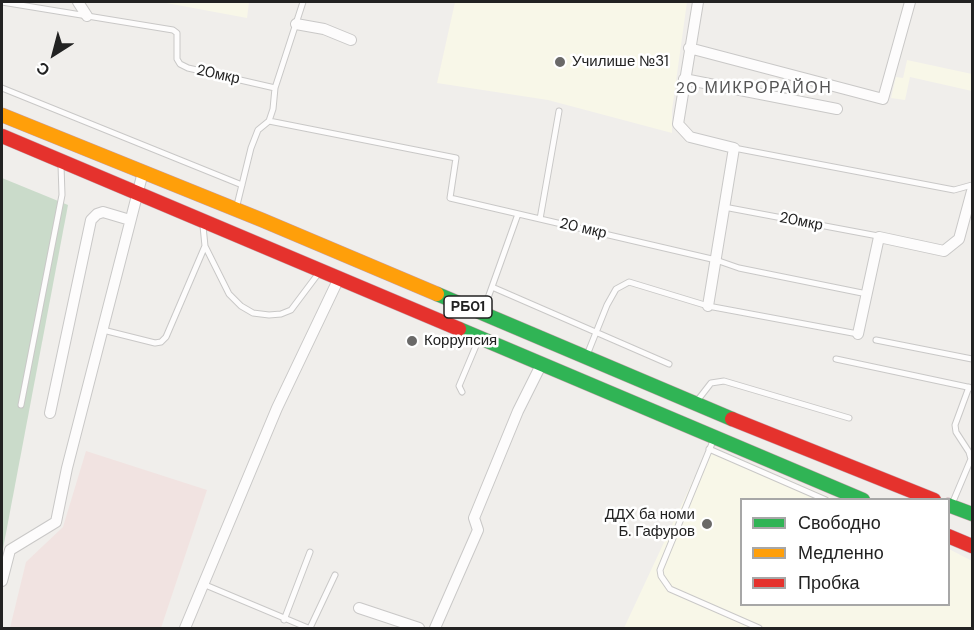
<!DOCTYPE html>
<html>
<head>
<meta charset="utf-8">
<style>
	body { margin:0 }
	#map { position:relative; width:974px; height:630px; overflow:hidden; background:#f0eeeb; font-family:"DM Sans",sans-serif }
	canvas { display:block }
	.frame { position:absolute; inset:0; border:3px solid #222; pointer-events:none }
	.legend { position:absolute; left:740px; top:498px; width:210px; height:108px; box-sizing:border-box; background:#fff; border:2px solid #a7a7a7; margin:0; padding:8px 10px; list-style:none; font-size:18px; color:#222 }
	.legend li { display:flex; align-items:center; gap:12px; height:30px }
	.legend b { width:30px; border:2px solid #a7a7a7 }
	.north { position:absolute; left:24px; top:24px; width:60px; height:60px; -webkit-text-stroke:4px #fff; paint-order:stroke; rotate:216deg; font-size:16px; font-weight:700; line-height:24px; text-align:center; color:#222 }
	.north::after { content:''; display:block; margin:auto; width:21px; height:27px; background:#222; clip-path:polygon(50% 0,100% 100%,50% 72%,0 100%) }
</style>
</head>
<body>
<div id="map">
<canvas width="974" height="630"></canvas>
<div class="frame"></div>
<ul class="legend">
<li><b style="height:8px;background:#30b455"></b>Свободно</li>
<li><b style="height:8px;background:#ff9f0a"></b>Медленно</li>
<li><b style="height:8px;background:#e5322d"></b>Пробка</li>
</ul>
<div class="north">С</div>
</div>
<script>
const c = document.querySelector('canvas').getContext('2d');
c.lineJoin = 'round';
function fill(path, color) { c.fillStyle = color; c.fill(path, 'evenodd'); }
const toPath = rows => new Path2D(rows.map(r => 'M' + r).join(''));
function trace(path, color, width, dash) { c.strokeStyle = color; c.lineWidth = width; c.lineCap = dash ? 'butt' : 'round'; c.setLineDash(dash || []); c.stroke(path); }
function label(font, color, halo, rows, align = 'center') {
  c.font = font + ' "DM Sans",sans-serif'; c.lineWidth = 5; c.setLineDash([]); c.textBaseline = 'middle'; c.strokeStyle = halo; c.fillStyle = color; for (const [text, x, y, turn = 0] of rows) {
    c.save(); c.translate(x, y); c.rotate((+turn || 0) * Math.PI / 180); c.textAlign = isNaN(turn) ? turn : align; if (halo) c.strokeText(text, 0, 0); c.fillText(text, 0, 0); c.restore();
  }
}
fill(toPath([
	[86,451,207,490,161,628,10,628,26,562,63,527]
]), '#f1e3e1');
fill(toPath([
	[161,2,249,2,247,18],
	[455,2,687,2,672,110,672,133,548,100,437,83],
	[907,60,972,74,972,91,910,77,905,100,891,98,896,77,903,78],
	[709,446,834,499,742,500,742,604,948,604,949,549,972,561,972,628,624,628]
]), '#f8f7e8');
fill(toPath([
	[2,178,68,205,2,554]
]), '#cadbca');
const lane = toPath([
	[2,2,173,30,177,33,177,59,180,64,188,68,275,88],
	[2,88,242,185],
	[269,121,456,158,450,198,716,260,739,268,867,294],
	[734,148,954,190,972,185],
	[237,205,251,148,258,130,269,121,273,109,275,88,303,2],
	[724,207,878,236],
	[540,219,559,111],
	[203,226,205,246,229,294,241,306,253,313,269,315,281,314,291,310,318,274],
	[492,287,669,364],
	[484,309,518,214],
	[103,330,155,343,161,342,166,337,205,246],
	[876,340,972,359],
	[587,355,607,305,616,289,629,282,708,306,858,334],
	[836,359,972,388],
	[462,392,459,386,478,341],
	[697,401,711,383,724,381,849,418],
	[21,405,62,195,61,165],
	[713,441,660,570,661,576,670,589,759,628],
	[709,449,826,500],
	[952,504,971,459,969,452,956,432,955,425,969,387],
	[203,584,308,628],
	[284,620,310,552],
	[310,628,335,575]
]);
const street = toPath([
	[78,2,87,16],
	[698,2,678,124,690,137,734,148,708,306],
	[296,24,324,29,351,40],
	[689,48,883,99,910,2],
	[684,79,837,109],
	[858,334,879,237,944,251,959,239,972,191],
	[50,413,91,220,97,214,103,212,130,220],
	[2,581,10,550,56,522,67,468,143,172],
	[359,608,419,628],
	[185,628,277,408,339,278],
	[435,628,478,530,474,518,518,411,542,363]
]);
const fast = toPath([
	[437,294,732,419],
	[459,329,863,500],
	[948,505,972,514]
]);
const slow = toPath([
	[2,115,262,220,437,294]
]);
const jam = toPath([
	[2,136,459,329],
	[732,419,934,500],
	[948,536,972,546]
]);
trace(lane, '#c9c8c7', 7);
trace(street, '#c9c8c7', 12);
trace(fast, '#c5a2ac', 15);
trace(slow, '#c5a2ac', 15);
trace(jam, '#c5a2ac', 15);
trace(lane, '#fdfcfc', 5);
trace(street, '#fdfcfc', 10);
trace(fast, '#30b455', 14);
trace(slow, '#ff9f0a', 14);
trace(jam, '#e5322d', 14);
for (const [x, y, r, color] of [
	[560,62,6,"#6a6968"],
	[412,341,6,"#6a6968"],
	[707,524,6,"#6a6968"]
]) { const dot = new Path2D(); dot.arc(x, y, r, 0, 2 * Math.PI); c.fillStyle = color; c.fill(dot); trace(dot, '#fff', 2); }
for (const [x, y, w] of [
	[468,307,48]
]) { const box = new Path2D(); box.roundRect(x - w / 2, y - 11, w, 22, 4.5); c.fillStyle = '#fff'; c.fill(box); trace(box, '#222', 1.5); }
label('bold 14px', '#222', null, [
	["РБ01",468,307]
]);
label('15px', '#222', '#fff', [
	["Училише №31",572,62],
	["Коррупсия",424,341],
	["ДДХ ба номи",695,515,"right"],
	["Б. Гафуров",695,532,"right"]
], 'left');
label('15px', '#222', '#fff', [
	["20мкр",218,75,12],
	["20мкр",801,222,11],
	["20 мкр",583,229,13]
]);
c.letterSpacing = '1.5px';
label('16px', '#555', '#fff', [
	["20 МИКРОРАЙОН",754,89]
]);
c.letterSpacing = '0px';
</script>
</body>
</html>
